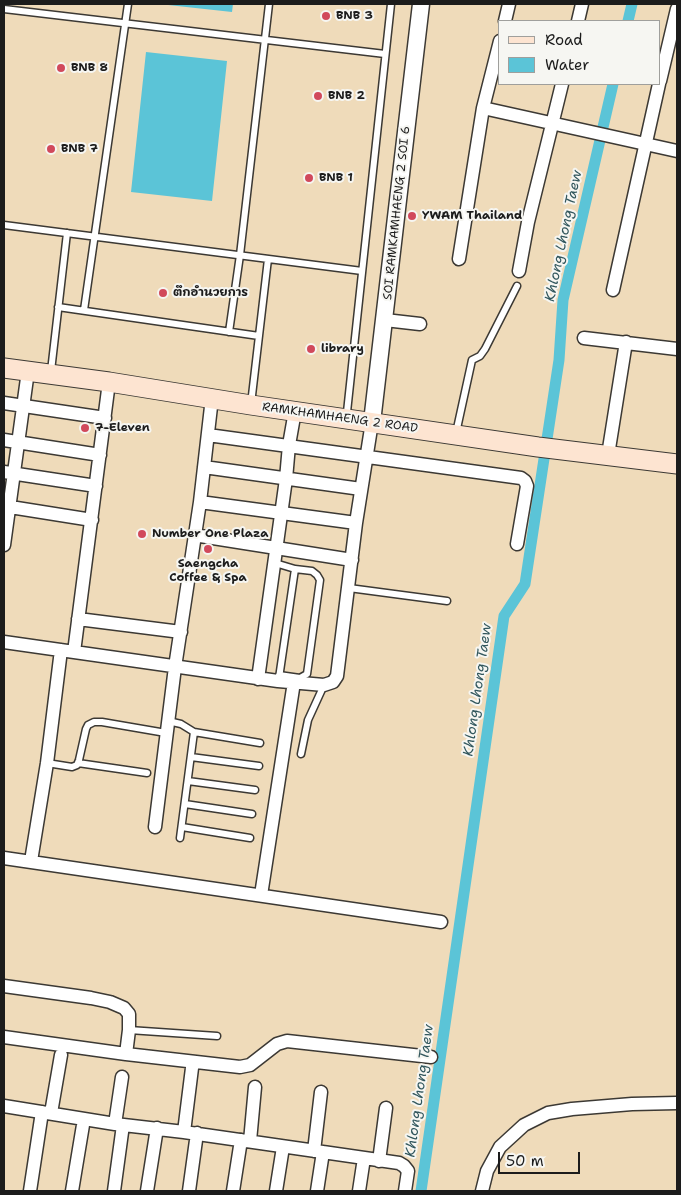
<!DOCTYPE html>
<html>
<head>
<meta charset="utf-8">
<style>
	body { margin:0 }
	#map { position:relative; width:681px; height:1195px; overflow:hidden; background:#efdbba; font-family:"Shantell Sans",sans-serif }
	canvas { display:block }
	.frame { position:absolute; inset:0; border:5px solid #1c1c1c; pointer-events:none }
	.legend { position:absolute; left:498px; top:20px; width:162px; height:65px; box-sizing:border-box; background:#f6f6f2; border:1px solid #9f9f9c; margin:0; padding:6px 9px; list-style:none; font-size:15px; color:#1c1c1c }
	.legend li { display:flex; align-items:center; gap:10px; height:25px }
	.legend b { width:25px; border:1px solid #9f9f9c }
	.scale { position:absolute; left:498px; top:1152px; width:82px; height:22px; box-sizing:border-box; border:2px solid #1c1c1c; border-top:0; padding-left:6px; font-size:15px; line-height:18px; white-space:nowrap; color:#1c1c1c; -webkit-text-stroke:4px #f6f6f2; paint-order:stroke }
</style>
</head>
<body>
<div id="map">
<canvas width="681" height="1195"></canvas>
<div class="frame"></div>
<ul class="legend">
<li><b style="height:6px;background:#fde4d1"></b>Road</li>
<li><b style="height:14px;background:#5bc4d7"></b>Water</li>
</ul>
<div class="scale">50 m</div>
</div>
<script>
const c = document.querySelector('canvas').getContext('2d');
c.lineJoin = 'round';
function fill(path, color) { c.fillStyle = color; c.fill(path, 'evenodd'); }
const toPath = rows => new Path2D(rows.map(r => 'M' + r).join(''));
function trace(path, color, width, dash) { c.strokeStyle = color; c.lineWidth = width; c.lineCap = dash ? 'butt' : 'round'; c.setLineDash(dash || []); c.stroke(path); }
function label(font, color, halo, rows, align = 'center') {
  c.font = font + ' "Shantell Sans","Playpen Sans Thai",sans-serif'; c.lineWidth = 4; c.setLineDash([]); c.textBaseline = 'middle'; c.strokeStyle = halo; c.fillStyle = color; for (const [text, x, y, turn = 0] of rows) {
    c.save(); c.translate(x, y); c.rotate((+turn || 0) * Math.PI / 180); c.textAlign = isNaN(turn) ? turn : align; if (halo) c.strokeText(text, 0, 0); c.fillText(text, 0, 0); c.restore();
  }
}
fill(toPath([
	[159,4,233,4,232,12],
	[146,52,227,61,212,201,131,192]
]), '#5bc4d7');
trace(toPath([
	[628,21,632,4],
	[421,1191,504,616,525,584,559,360,563,300,613,84]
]), '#5bc4d7', 11);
const service = toPath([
	[4,9,385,54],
	[4,225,362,271],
	[58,307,259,336],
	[84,310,128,4],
	[229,332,240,255,269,4],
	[51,371,67,233],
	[251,404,268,259],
	[347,412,391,4],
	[456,433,472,360,480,356,485,349,517,286],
	[275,563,295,569,279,678],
	[349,588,447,601],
	[279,675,300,678,307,674,320,580,317,575,312,571,295,569],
	[168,721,181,724,194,732,260,743],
	[301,754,308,720,324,685],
	[191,757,259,766],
	[47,763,72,767,77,765,79,760,86,729,88,725,94,722,102,722,166,733],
	[78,763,147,773],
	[188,781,255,790],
	[185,804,252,814],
	[182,827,250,838],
	[180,838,194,732],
	[129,1030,217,1036]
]);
const minor = toPath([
	[505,21,509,4],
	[578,21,582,4],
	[660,81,677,9],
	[483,108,677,151],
	[459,259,483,108,500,41],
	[519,271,528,222,562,84],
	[613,290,659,84],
	[385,320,420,324],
	[584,338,677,349],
	[4,403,105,418],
	[208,435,521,478,525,481,527,486,517,544],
	[4,440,100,455],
	[608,455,626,342],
	[204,467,361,489],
	[4,472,96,486],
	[200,502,356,523],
	[4,506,92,520],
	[194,535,352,560],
	[4,545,28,371],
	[78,619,181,632],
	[4,642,278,681,324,685,333,682,337,676,356,523,372,422],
	[74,652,109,382],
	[258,679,286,479,289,445,295,411],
	[155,827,175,667,200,502,212,398],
	[4,858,441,922],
	[31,861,47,763,61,650],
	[261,895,294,682],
	[4,986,91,998,110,1002,124,1008,129,1014,129,1030,126,1054],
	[4,1037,126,1054,240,1067,250,1065,277,1044,287,1041,431,1057],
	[4,1106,115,1124,184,1132,399,1163,404,1166,408,1171,405,1191],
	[51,1113,61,1055],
	[115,1124,122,1077],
	[184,1132,192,1068],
	[250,1141,255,1087],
	[314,1151,321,1092],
	[379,1161,386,1108],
	[30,1191,42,1112],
	[72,1191,84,1119],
	[114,1191,123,1125],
	[147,1191,157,1128],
	[189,1191,197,1133],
	[233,1191,241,1140],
	[276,1191,283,1147],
	[317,1191,323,1152],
	[359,1191,364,1158],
	[482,1191,487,1171,500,1147,524,1125,548,1113,572,1109,632,1104,677,1103]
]);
const tertiary = toPath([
	[372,422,421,4]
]);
const secondary = toPath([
	[4,368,109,382,251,405,538,447,677,464]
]);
trace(service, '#3c3934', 9);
trace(minor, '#3c3934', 15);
trace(tertiary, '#3c3934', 19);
trace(secondary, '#3c3934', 21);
trace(service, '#fff', 6);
trace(minor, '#fff', 12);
trace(tertiary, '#fff', 16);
trace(secondary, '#fde4d1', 19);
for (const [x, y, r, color] of [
	[326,16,5,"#d1495b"],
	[61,68,5,"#d1495b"],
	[318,96,5,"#d1495b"],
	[51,149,5,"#d1495b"],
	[309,178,5,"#d1495b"],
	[412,216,5,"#d1495b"],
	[163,293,5,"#d1495b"],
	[311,349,5,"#d1495b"],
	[85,428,5,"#d1495b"],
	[142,534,5,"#d1495b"],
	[208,549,5,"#d1495b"]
]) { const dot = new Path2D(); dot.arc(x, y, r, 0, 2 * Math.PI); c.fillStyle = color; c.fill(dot); trace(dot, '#f6f6f2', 2); }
label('bold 12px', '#1c1c1c', '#f6f6f2', [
	["BNB 3",336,16],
	["BNB 8",71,68],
	["BNB 2",328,96],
	["BNB 7",61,149],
	["BNB 1",319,178],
	["YWAM Thailand",422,216],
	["ตึกอำนวยการ",173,293],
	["library",321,349],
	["7-Eleven",95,428],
	["Number One Plaza",152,534],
	["Saengcha",208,564,"center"],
	["Coffee & Spa",208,578,"center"]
], 'left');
label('12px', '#1c1c1c', '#f6f6f2', [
	["SOI RAMKAMHAENG 2 SOI 6",397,213,-84],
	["RAMKHAMHAENG 2 ROAD",340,418,8]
]);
label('italic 14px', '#32575d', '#f6f6f2', [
	["Khlong Lhong Taew",564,236,-78],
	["Khlong Lhong Taew",478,690,-82],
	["Khlong Lhong Taew",420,1091,-82]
]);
</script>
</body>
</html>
